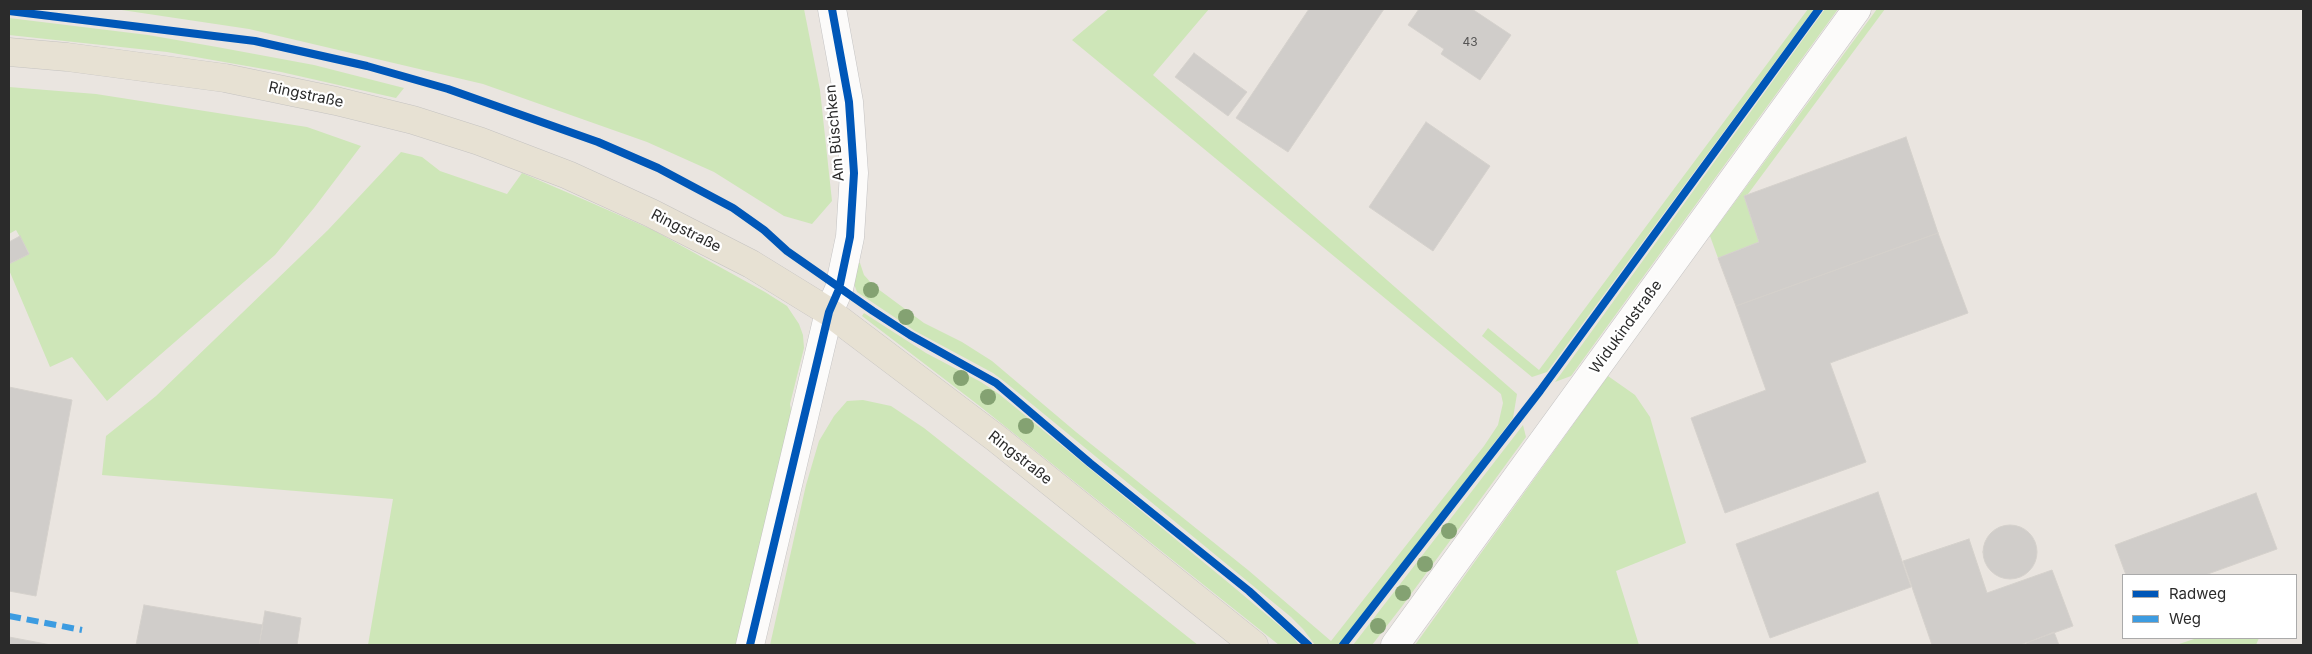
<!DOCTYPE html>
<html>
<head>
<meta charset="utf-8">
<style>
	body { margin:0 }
	#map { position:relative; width:2312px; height:654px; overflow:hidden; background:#eae5e0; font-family:Inter,sans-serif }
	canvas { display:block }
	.frame { position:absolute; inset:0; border:10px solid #2b2b2b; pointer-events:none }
	.legend { position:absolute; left:2122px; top:574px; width:175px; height:65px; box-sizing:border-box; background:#fff; border:1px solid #aaa; margin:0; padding:6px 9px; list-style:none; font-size:15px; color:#2b2b2b }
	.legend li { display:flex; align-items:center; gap:10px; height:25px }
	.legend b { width:25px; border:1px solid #aaa }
</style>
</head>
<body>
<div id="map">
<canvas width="2312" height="654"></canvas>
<div class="frame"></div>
<ul class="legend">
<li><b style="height:6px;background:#0057b8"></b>Radweg</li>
<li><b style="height:6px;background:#3d9ce1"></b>Weg</li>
</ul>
</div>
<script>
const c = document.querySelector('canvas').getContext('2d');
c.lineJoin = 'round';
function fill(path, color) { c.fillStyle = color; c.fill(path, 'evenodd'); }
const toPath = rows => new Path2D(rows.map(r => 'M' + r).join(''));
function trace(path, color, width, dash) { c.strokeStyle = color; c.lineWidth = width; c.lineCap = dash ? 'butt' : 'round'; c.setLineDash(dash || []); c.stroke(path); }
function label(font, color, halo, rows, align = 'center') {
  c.font = font + ' Inter,sans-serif'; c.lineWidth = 4.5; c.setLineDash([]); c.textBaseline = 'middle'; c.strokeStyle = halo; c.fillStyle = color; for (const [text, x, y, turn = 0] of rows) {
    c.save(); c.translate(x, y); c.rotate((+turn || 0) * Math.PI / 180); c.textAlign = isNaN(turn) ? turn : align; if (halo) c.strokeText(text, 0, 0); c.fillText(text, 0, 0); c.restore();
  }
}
fill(toPath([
	[115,9,804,9,820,90,832,201,812,224,784,216,714,172,647,142,483,84,249,29],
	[1109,9,1209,9,1153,75,1517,394,1513,418,1341,645,1315,645,1303,629,1291,617,1005,382,993,373,915,331,857,292,854,284,853,261,860,263,864,275,874,286,924,323,962,342,992,361,1076,432,1248,570,1331,641,1484,446,1498,425,1503,403,1501,394,1072,40],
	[1808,9,1814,9,1547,372,1532,377,1482,336,1488,328,1539,370],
	[1825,9,1838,9,1571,376,1555,382],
	[1877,9,1885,9,1748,194,1744,196,1759,242,1718,258,1710,236],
	[9,18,148,35,217,47,314,65,404,88,396,98,281,72,167,52,9,35],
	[9,87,96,94,307,127,361,146,314,208,275,255,107,401,72,357,50,367,9,270,9,264,29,253,16,230,9,234],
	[401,152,422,157,440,171,507,194,522,173,585,200,653,230,765,292,787,306,799,324,803,335,804,348,790,404,794,430,740,645,368,645,393,499,102,475,106,436,156,396,328,230],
	[864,313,926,353,981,382,999,394,1230,584,1293,637,1299,645,1279,645,977,404,862,316],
	[1608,376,1635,395,1650,417,1686,543,1616,571,1639,645,1415,645],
	[863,400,891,406,924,428,1198,645,770,645,806,485,819,441,834,416,847,401],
	[1523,425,1526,437,1403,605,1372,645,1353,645],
	[2197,638,2259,638,2256,645,2176,645]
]), '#cee6b8');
const building = toPath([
	[1309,9,1384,9,1288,152,1236,118,1309,9],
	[1419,9,1472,9,1511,35,1480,80,1441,54,1444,49,1408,25,1419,9],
	[1194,53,1247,92,1228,116,1175,77,1194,53],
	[1426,122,1490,166,1433,251,1369,207,1426,122],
	[1906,137,1938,233,1736,306,1718,258,1759,242,1744,196,1906,137],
	[1938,233,1968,313,1830,363,1866,462,1725,513,1691,418,1766,390,1736,306,1938,233],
	[20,236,29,254,9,264,9,242,20,236],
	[9,387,72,400,36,596,9,591,9,387],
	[1878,492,1911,587,1770,638,1736,544,1878,492],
	[2256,493,2277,549,2205,575,2126,575,2115,545,2256,493],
	'1983 552a27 27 0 1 1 54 0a27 27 0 1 1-54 0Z',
	[1969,539,1987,593,2052,570,2073,626,2020,645,1932,645,1903,561,1969,539],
	[144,605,263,625,259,645,136,645,144,605],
	[265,611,301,618,297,645,259,645,265,611],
	[2054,632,2059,645,2027,645,2026,643,2054,632],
	[9,637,51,645,9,645,9,637]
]);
fill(building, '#d0cdca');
trace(building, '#d5d1cc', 1);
const minor = toPath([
	[750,645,829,312,839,289,850,237,854,173,849,102,832,9],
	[1395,645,1857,9]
]);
const major = toPath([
	[9,52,67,57,225,78,336,101,413,120,479,141,568,175,651,213,751,264,829,312,997,439,1254,645]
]);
trace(minor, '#c3c2c2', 29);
trace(major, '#c5c3c1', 29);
trace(minor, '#fcfbfa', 28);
trace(major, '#e7e1d3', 28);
trace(toPath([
	[2302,432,2303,432],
	[9,616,82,630]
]), '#3d9ce1', 6, [12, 6]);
trace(toPath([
	[9,11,255,41,367,66,448,89,598,142,658,168,733,208,764,230,787,251,873,311,910,335,996,383,1090,463,1249,591,1308,645],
	[750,645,829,312,839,289,850,237,854,173,849,102,832,9],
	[1343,645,1540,391,1819,9]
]), '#0057b8', 8);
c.fillStyle = '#84a272';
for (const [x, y] of [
	[871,290],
	[906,317],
	[961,378],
	[988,397],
	[1026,426],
	[1449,531],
	[1425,564],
	[1403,593],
	[1378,626]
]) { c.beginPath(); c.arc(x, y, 8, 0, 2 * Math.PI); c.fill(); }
label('12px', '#555454', null, [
	["43",1470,42]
]);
label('15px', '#2b2b2b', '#fff', [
	["Ringstraße",306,95,12],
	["Am Büschken",835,133,-95],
	["Ringstraße",686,231,27],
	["Widukindstraße",1626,327,-54],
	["Ringstraße",1020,458,38]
]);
</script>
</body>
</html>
